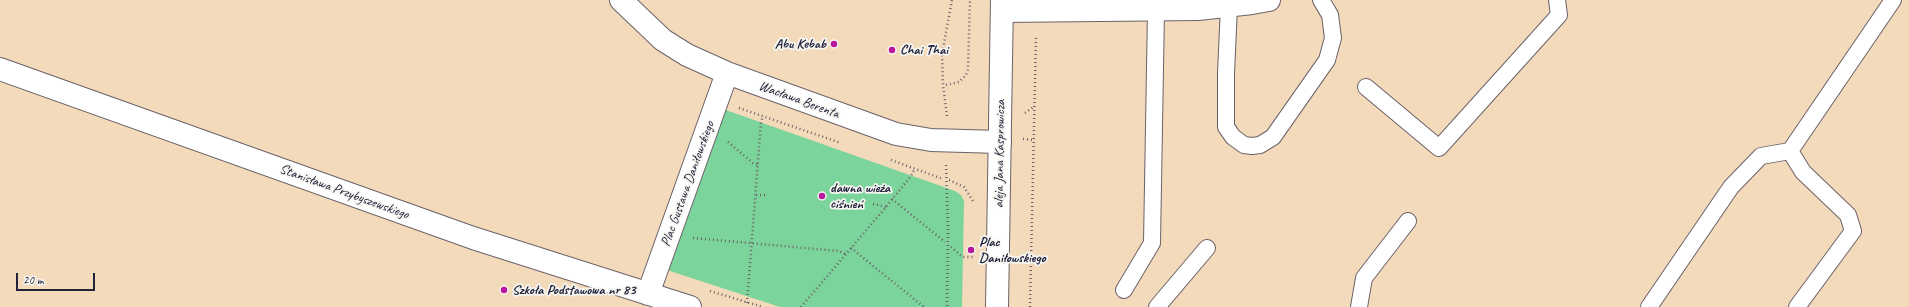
<!DOCTYPE html>
<html>
<head>
<meta charset="utf-8">
<style>
	body { margin:0 }
	#map { position:relative; width:1909px; height:307px; overflow:hidden; background:#f3dabb; font-family:Caveat,sans-serif }
	canvas { display:block }
	.scale { position:absolute; left:16px; top:273px; width:79px; height:18px; box-sizing:border-box; border:2px solid #22223b; border-top:0; padding-left:5px; font-size:12px; line-height:14px; white-space:nowrap; color:#22223b; -webkit-text-stroke:3px #f6f6f2; paint-order:stroke }
</style>
</head>
<body>
<div id="map">
<canvas width="1909" height="307"></canvas>
<div class="scale">20 m</div>
</div>
<script>
const c = document.querySelector('canvas').getContext('2d');
c.lineJoin = 'round';
function fill(path, color) { c.fillStyle = color; c.fill(path, 'evenodd'); }
const toPath = rows => new Path2D(rows.map(r => 'M' + r).join(''));
function trace(path, color, width, dash) { c.strokeStyle = color; c.lineWidth = width; c.lineCap = dash ? 'butt' : 'round'; c.setLineDash(dash || []); c.stroke(path); }
function label(font, color, halo, rows, align = 'center') {
  c.font = font + ' Caveat,sans-serif'; c.lineWidth = 3.5; c.setLineDash([]); c.textBaseline = 'middle'; c.strokeStyle = halo; c.fillStyle = color; for (const [text, x, y, turn = 0] of rows) {
    c.save(); c.translate(x, y); c.rotate((+turn || 0) * Math.PI / 180); c.textAlign = isNaN(turn) ? turn : align; if (halo) c.strokeText(text, 0, 0); c.fillText(text, 0, 0); c.restore();
  }
}
fill(toPath([
	[723,109,955,191,961,195,964,201,962,307,780,307,664,269]
]), '#7ad49b');
const service = toPath([
	[1229,6,1226,73,1226,127,1233,137,1244,145,1252,146,1260,145,1273,137,1327,60,1333,38,1330,15,1321,0],
	[1366,87,1439,148,1559,15,1557,0],
	[1790,151,1803,172,1848,215,1853,231,1797,307],
	[1124,290,1152,243,1156,10],
	[1157,307,1207,248],
	[1359,307,1364,278,1408,221],
	[1649,307,1731,187,1761,156,1790,151,1893,0]
]);
const minor = toPath([
	[621,0,663,40,687,55,727,73,896,134,931,140,1000,142],
	[1002,11,1198,9,1252,3,1269,0],
	[0,69,473,238,690,307],
	[648,294,727,73]
]);
const tertiary = toPath([
	[997,307,1002,0]
]);
trace(service, '#6b6268', 18);
trace(minor, '#6b6268', 24);
trace(tertiary, '#6b6268', 24);
trace(toPath([
	[946,85,959,82,966,75,968,69,970,0],
	[739,108,841,143],
	[1025,113,1035,106],
	[947,116,943,85,942,54,952,0],
	[1023,139,1035,140],
	[728,142,753,163,758,165],
	[891,160,943,179],
	[946,165,948,230,947,307],
	[949,180,964,187,973,201],
	[756,195,767,195],
	[892,199,945,242],
	[873,204,886,207],
	[693,238,839,251,845,254],
	[951,247,963,257,973,257],
	[851,248,924,307],
	[710,291,763,307],
	[747,303,761,122,763,116],
	[801,307,886,207,911,176,915,168],
	[1030,307,1036,36]
]), '#6b6268', 2.5, [1, 3]);
trace(service, '#fff', 16);
trace(minor, '#fff', 22);
trace(tertiary, '#fff', 22);
for (const [x, y, r, color] of [
	[834,44,4,"#b5179e"],
	[892,50,4,"#b5179e"],
	[822,196,4,"#b5179e"],
	[971,250,4,"#b5179e"],
	[504,290,4,"#b5179e"]
]) { const dot = new Path2D(); dot.arc(x, y, r, 0, 2 * Math.PI); c.fillStyle = color; c.fill(dot); trace(dot, '#f6f6f2', 1.5); }
label('bold 14px', '#22223b', '#f6f6f2', [
	["Abu Kebab",826,44,"right"],
	["Chai Thai",900,50],
	["dawna wieża",830,188],
	["ciśnień",830,204],
	["Plac",979,242],
	["Daniłowskiego",979,258],
	["Szkoła Podstawowa nr 83",512,290]
], 'left');
label('14px', '#22223b', '#f6f6f2', [
	["Wacława Berenta",799,100,20],
	["aleja Jana Kasprowicza",1000,154,-89],
	["Plac Gustawa Daniłowskiego",688,184,-70],
	["Stanisława Przybyszewskiego",344,192,20]
]);
</script>
</body>
</html>
